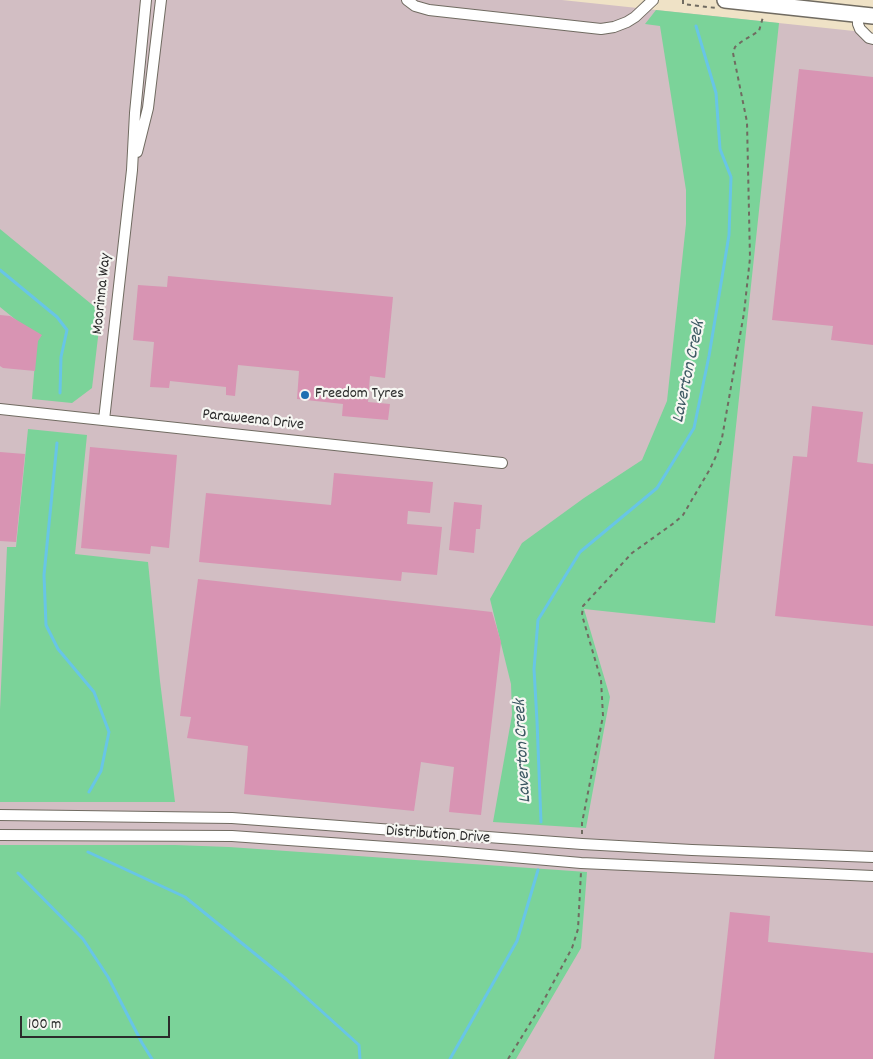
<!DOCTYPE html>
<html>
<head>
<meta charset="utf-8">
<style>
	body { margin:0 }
	#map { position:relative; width:873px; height:1059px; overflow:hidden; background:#efe2c6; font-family:Dekko,sans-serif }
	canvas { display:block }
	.scale { position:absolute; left:20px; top:1016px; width:150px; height:22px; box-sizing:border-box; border:2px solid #2b2b2b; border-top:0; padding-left:6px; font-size:15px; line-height:18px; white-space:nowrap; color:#2b2b2b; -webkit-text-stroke:4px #f6f6f2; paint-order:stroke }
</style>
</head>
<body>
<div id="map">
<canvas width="873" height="1059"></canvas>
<div class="scale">100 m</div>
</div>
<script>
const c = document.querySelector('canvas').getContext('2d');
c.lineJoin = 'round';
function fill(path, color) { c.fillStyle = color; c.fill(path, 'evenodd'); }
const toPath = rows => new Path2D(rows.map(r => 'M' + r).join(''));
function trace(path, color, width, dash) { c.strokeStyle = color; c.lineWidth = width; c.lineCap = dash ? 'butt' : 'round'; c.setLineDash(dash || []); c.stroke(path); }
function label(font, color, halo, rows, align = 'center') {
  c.font = font + ' Dekko,sans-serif'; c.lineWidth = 4.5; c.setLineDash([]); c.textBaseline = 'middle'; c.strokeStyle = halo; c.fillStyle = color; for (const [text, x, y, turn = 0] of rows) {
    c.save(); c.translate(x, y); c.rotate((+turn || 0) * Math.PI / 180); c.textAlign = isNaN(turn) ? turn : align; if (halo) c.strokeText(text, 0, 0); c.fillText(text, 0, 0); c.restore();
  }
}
fill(toPath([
	[0,0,562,0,873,33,873,1059,0,1059]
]), '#d2bec3');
fill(toPath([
	[656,10,779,23,715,623,584,609,610,697,586,828,493,822,512,715,511,684,490,599,522,543,584,498,642,460,667,401,686,224,686,190,660,26,645,24],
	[0,229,101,312,92,388,72,403,32,399,37,337,0,307],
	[28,429,87,435,75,554,148,562,160,681,175,802,0,802,0,710,7,547,16,547],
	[175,845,229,847,587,872,581,948,516,1059,0,1059,0,845]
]), '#7bd399');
trace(toPath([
	[0,270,57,317,67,330,61,357,60,393],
	[57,443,44,575,46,625,58,649,94,692,109,732,101,771,89,792],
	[541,822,537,721,534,669,538,620,580,552,657,488,694,428,709,356,729,235,731,177,720,149,716,93,696,26],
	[88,852,185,897,286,979,359,1045,360,1059],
	[18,873,83,939,108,977,142,1043,152,1059],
	[450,1059,517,941,538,870]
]), '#68c5e6', 3);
fill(toPath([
	[799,69,873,77,873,345,831,340,833,326,772,320],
	[168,276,393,297,385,378,370,376,368,402,390,404,388,420,342,416,343,404,297,399,299,371,238,365,235,396,226,395,226,387,170,381,169,388,150,387,154,342,133,340,138,285,167,287],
	[0,315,10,316,42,335,38,341,35,371,3,368,0,366],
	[812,406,863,412,857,462,873,464,873,626,775,616,793,456,807,457],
	[90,447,177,455,169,548,151,546,150,554,81,548],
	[0,452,25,454,16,542,0,541],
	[334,473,433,482,430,513,408,511,407,524,442,527,437,575,402,572,401,581,199,562,206,493,331,505],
	[454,502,482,505,480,529,476,529,474,553,449,550],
	[198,579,492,612,501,642,481,815,449,812,454,767,421,762,414,811,244,794,248,746,187,738,191,717,180,716],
	[730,912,770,916,768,942,873,953,873,1059,714,1059]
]), '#d894b3');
const street = toPath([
	[407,0,415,6,429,10,601,29,614,27,627,22,635,17,653,0],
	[858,15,858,24,860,29,869,38,873,39],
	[137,152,148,108,161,0],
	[0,409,502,463],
	[104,420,132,170,135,113,146,0],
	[0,815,232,818,582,844,692,850,873,857],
	[0,835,232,836,443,851,581,863,873,876]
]);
const secondary = toPath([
	[725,0,873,16]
]);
trace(street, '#706b61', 12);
trace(secondary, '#706b61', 18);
trace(toPath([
	[683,0,683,4,716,8],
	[582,834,582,823,603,716,601,680,582,615,583,606,632,553,674,523,683,515,710,469,717,454,722,438,744,313,750,258,747,122,733,53,735,47,741,42,759,31,763,17],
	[508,1059,539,1009,572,948,578,929,581,872]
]), '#706b61', 2, [4, 4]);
trace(street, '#fff', 10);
trace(secondary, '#fff', 15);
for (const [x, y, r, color] of [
	[305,395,5,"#1f6fb2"]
]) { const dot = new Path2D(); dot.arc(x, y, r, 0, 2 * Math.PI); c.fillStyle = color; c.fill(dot); trace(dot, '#f6f6f2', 2); }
label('16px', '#2b2b2b', '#f6f6f2', [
	["Moorinna Way",103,294,-84],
	["Paraweena Drive",253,421,6],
	["Distribution Drive",438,836,4]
]);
label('16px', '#2b2b2b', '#f6f6f2', [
	["Freedom Tyres",315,395]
], 'left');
label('italic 18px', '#3d5963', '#f6f6f2', [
	["Laverton Creek",690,372,-78],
	["Laverton Creek",524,751,-93]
]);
</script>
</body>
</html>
